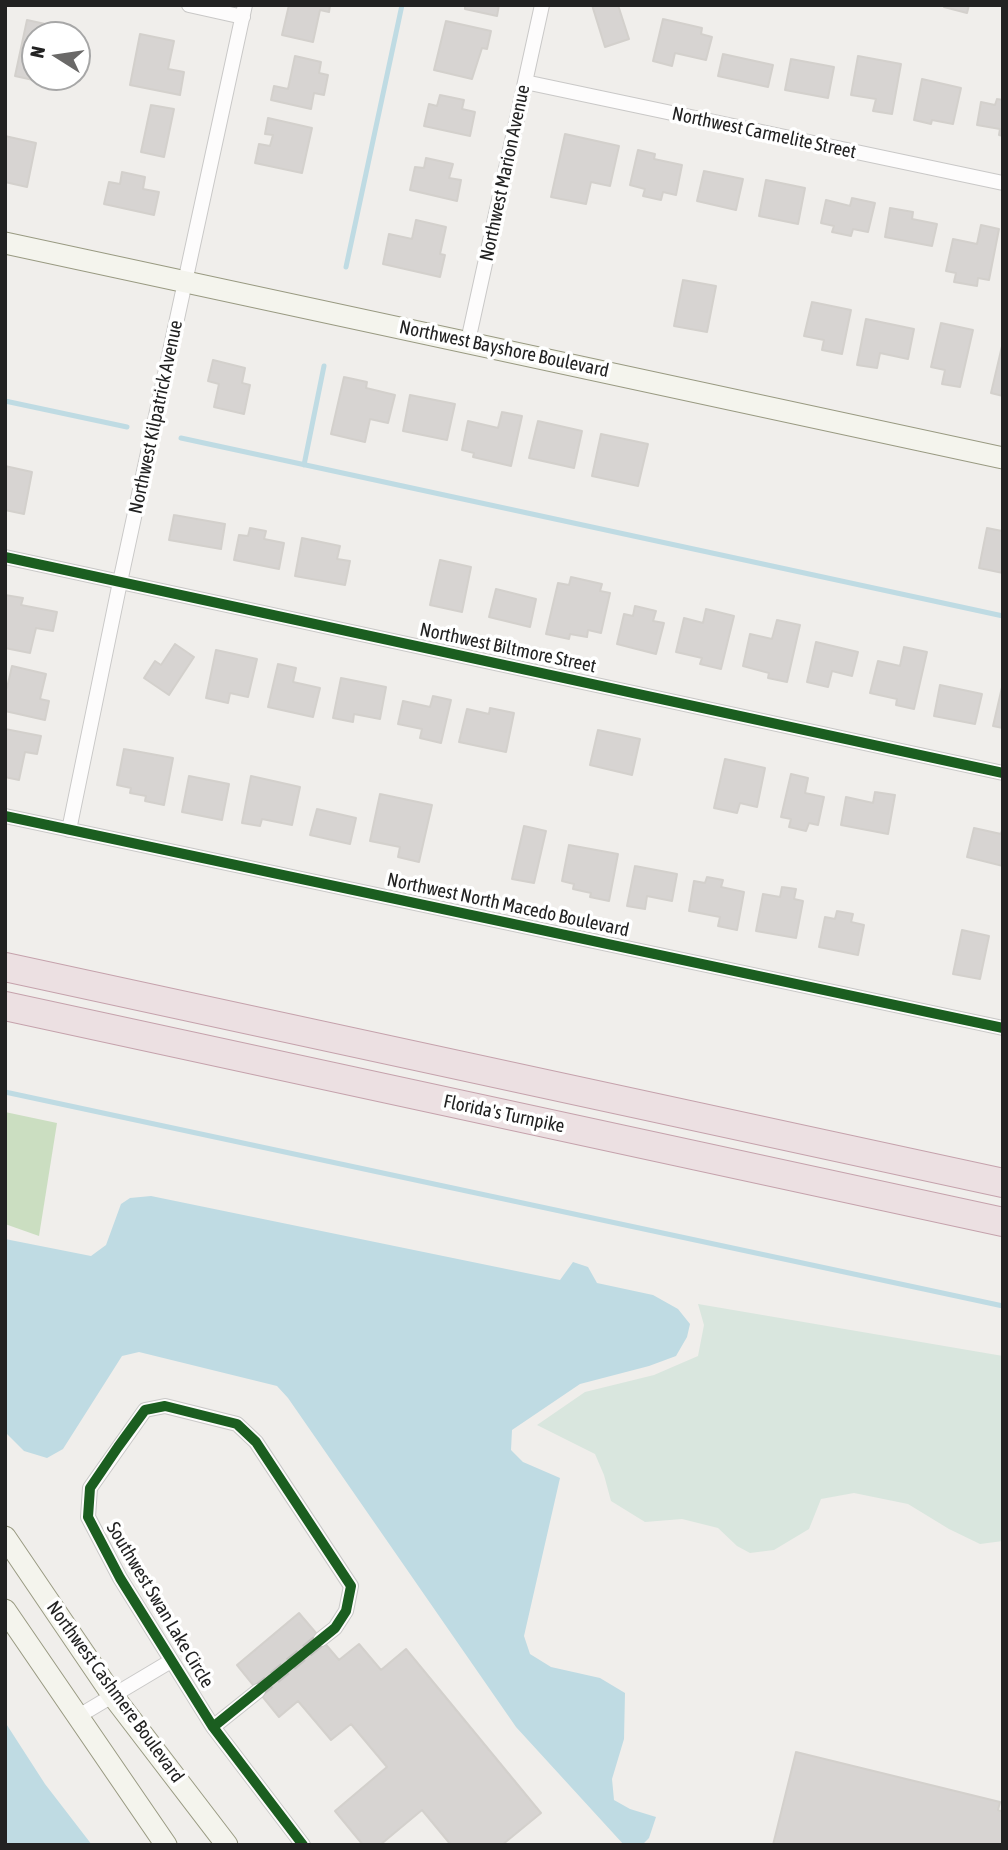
<!DOCTYPE html>
<html>
<head>
<meta charset="utf-8">
<style>
	body { margin:0 }
	#map { position:relative; width:1008px; height:1850px; overflow:hidden; background:#f0eeeb; font-family:"Asap Condensed",sans-serif }
	canvas { display:block }
	.frame { position:absolute; inset:0; border:7px solid #222; pointer-events:none }
	.north { position:absolute; left:21px; top:21px; width:70px; height:70px; box-sizing:border-box; background:#fff; border:2px solid #a7a7a7; border-radius:50%; rotate:282deg; font-size:19px; font-weight:700; line-height:28px; text-align:center; color:#222 }
	.north::after { content:''; display:block; margin:auto; width:24px; height:32px; background:#6a6968; clip-path:polygon(50% 0,100% 100%,50% 72%,0 100%) }
</style>
</head>
<body>
<div id="map">
<canvas width="1008" height="1850"></canvas>
<div class="frame"></div>
<div class="north">N</div>
</div>
<script>
const c = document.querySelector('canvas').getContext('2d');
c.lineJoin = 'round';
function fill(path, color) { c.fillStyle = color; c.fill(path, 'evenodd'); }
const toPath = rows => new Path2D(rows.map(r => 'M' + r).join(''));
function trace(path, color, width, dash) { c.strokeStyle = color; c.lineWidth = width; c.lineCap = dash ? 'butt' : 'round'; c.setLineDash(dash || []); c.stroke(path); }
function label(font, color, halo, rows, align = 'center') {
  c.font = font + ' "Asap Condensed",sans-serif'; c.lineWidth = 7; c.setLineDash([]); c.textBaseline = 'middle'; c.strokeStyle = halo; c.fillStyle = color; for (const [text, x, y, turn = 0] of rows) {
    c.save(); c.translate(x, y); c.rotate((+turn || 0) * Math.PI / 180); c.textAlign = isNaN(turn) ? turn : align; if (halo) c.strokeText(text, 0, 0); c.fillText(text, 0, 0); c.restore();
  }
}
fill(toPath([
	[5,1112,57,1123,39,1236,5,1224]
]), '#cbdec1');
fill(toPath([
	[698,1304,1003,1356,1003,1541,980,1544,949,1529,908,1504,854,1493,821,1499,809,1529,774,1550,750,1553,737,1546,718,1528,682,1519,645,1522,611,1501,604,1475,595,1454,537,1425,585,1392,654,1375,698,1356,704,1325]
]), '#d9e6de');
fill(toPath([
	[151,1196,560,1280,573,1262,588,1267,597,1283,653,1295,678,1309,690,1324,687,1337,676,1356,649,1366,580,1384,512,1430,511,1450,523,1462,560,1478,524,1636,530,1654,551,1667,600,1678,625,1693,624,1739,612,1779,614,1800,630,1809,656,1817,649,1838,642,1845,624,1845,516,1727,288,1398,277,1386,139,1352,122,1356,63,1449,47,1458,24,1451,5,1432,5,1239,91,1256,106,1245,121,1204,130,1198],
	[5,1722,45,1784,92,1845,5,1845]
]), '#bfdbe3');
trace(toPath([
	[346,267,402,5],
	[5,401,127,427],
	[181,438,1003,616],
	[304,465,324,366],
	[5,1092,1003,1306]
]), '#bfdbe3', 5);
const building = toPath([
	[289,5,330,5,329,12,320,10,313,42,282,35,289,5],
	[465,5,499,5,497,16,465,9,465,5],
	[592,5,618,5,629,39,605,47,592,5],
	[945,5,969,5,967,13,944,7,945,5],
	[663,19,702,28,701,34,712,37,706,60,675,53,672,66,653,61,663,19],
	[27,20,68,29,67,35,35,35,35,77,58,77,56,85,15,76,27,20],
	[446,21,491,31,487,49,482,48,472,79,434,70,446,21],
	[140,34,174,41,168,69,184,72,180,95,130,85,140,34],
	[723,54,773,65,768,87,718,76,723,54],
	[295,56,321,62,319,73,328,75,324,95,314,93,311,109,271,100,274,86,288,89,295,56],
	[858,56,901,64,892,114,873,111,876,99,851,95,858,56],
	[791,59,834,67,828,98,785,90,791,59],
	[922,79,961,88,953,124,932,120,931,124,914,120,922,79],
	[440,95,464,100,462,109,475,112,470,136,424,126,429,104,437,106,440,95],
	[997,99,1003,100,1003,136,999,135,1000,129,977,125,981,102,995,105,997,99],
	[151,105,174,109,164,157,141,152,151,105],
	[268,118,312,128,302,173,255,163,259,144,270,146,273,135,265,134,268,118],
	[565,134,619,146,610,186,591,182,586,204,551,197,565,134],
	[5,136,36,143,27,187,5,182,5,136],
	[638,150,655,154,654,159,682,165,676,195,663,192,661,200,643,196,645,189,630,185,638,150],
	[426,158,453,164,449,178,461,180,457,201,410,190,415,167,424,168,426,158],
	[704,171,743,179,736,210,697,201,704,171],
	[122,172,145,177,143,189,159,192,154,215,104,204,109,182,120,184,122,172],
	[766,180,805,188,798,224,759,216,766,180],
	[852,198,875,203,868,232,853,229,851,236,832,232,834,226,821,223,826,200,850,206,852,198],
	[890,208,913,212,912,219,937,224,932,246,885,237,890,208],
	[416,220,446,227,440,254,445,255,440,277,383,264,389,234,412,239,416,220],
	[981,225,999,229,989,280,978,278,977,286,954,282,956,273,946,271,953,239,977,244,981,225],
	[683,280,716,286,707,332,674,326,683,280],
	[812,302,851,310,842,354,822,350,824,340,804,336,812,302],
	[866,319,914,329,908,359,880,353,877,368,857,365,866,319],
	[941,323,973,330,960,387,942,384,945,370,931,367,941,323],
	[1003,342,1003,396,991,393,1003,342],
	[213,360,245,368,242,383,250,385,244,414,214,407,219,384,208,381,213,360],
	[344,377,367,382,366,388,395,395,388,423,370,419,365,442,331,434,344,377],
	[410,395,455,404,447,440,403,431,410,395],
	[502,412,522,416,511,466,473,457,474,453,462,450,468,421,498,428,502,412],
	[538,421,582,431,574,468,529,458,538,421],
	[601,434,648,444,638,486,592,476,601,434],
	[5,466,32,472,24,514,5,510,5,466],
	[174,515,225,524,221,549,169,540,174,515],
	[1003,527,1003,573,979,568,987,528,1002,531,1003,527],
	[250,528,266,531,264,539,284,543,279,569,234,560,239,535,248,536,250,528],
	[302,538,340,546,337,559,350,561,345,585,295,576,302,538],
	[440,560,471,567,462,612,430,605,440,560],
	[571,577,602,584,600,591,610,593,601,633,588,630,587,637,570,634,569,639,546,634,558,583,569,585,571,577],
	[496,589,536,599,530,627,489,617,496,589],
	[5,595,23,598,21,605,57,612,53,631,36,628,30,653,5,648,5,595],
	[635,606,656,611,653,621,664,623,656,654,617,644,624,614,633,616,635,606],
	[706,609,734,616,721,669,700,664,702,658,676,652,684,618,703,623,706,609],
	[777,620,800,625,787,682,768,678,769,673,743,666,750,634,772,639,777,620],
	[816,642,858,652,852,676,832,671,828,687,807,682,816,642],
	[175,644,194,657,169,695,144,678,155,661,161,665,175,644],
	[904,647,927,652,914,709,896,705,897,699,870,693,878,661,900,666,904,647],
	[216,650,257,659,248,697,230,693,228,703,206,698,216,650],
	[278,664,296,668,293,682,320,688,313,717,268,707,278,664],
	[12,666,46,674,40,699,49,701,45,720,5,711,5,688,7,688,12,666],
	[341,678,386,687,380,719,354,714,353,722,333,718,341,678],
	[1003,683,1003,728,993,726,1003,683],
	[940,685,982,694,975,724,934,716,940,685],
	[433,696,451,700,441,743,420,738,422,729,398,724,403,701,430,707,433,696],
	[490,708,514,713,506,752,459,742,467,709,489,714,490,708],
	[5,729,41,736,37,754,25,752,19,780,5,777,5,729],
	[598,730,640,739,632,775,590,765,598,730],
	[124,749,173,758,164,805,145,801,146,796,130,793,131,788,117,785,124,749],
	[725,759,765,768,757,807,740,803,737,813,714,808,725,759],
	[791,774,808,778,805,793,824,797,818,825,809,823,806,831,789,827,791,819,781,817,791,774],
	[189,776,229,784,222,820,182,812,189,776],
	[251,776,300,787,292,825,262,819,260,826,242,823,251,776],
	[875,792,895,795,888,834,841,825,846,797,873,803,875,792],
	[380,794,432,805,419,862,398,857,400,847,370,841,380,794],
	[317,809,356,818,350,844,310,835,317,809],
	[524,826,546,831,534,883,512,879,524,826],
	[1003,826,1003,866,967,857,974,828,1001,834,1003,826],
	[569,845,618,854,609,901,590,897,591,893,573,889,574,884,562,881,569,845],
	[635,866,677,874,672,901,647,896,645,909,627,906,635,866],
	[707,877,723,880,721,887,744,892,737,930,718,926,720,917,689,911,694,881,705,883,707,877],
	[782,887,796,889,794,899,803,901,796,938,756,931,763,894,780,897,782,887],
	[837,911,853,914,851,922,864,925,858,955,819,947,825,917,835,919,837,911],
	[962,930,989,936,980,979,953,974,962,930],
	[299,1613,339,1660,359,1644,381,1670,406,1649,541,1813,502,1845,451,1845,422,1810,380,1845,363,1845,335,1811,387,1767,351,1724,331,1740,298,1701,279,1717,237,1665,299,1613],
	[796,1752,1000,1802,998,1810,1003,1812,1003,1845,773,1845,796,1752]
]);
fill(building, '#d7d4d2');
trace(building, '#d3d0cc', 2);
trace(toPath([
	[258,1691,321,1639]
]), '#c7c5c3', 14, [14, 7]);
const street = toPath([
	[189,5,243,17],
	[525,82,1003,183],
	[468,341,542,5],
	[5,557,1003,773],
	[5,816,1003,1028],
	[69,830,120,582,245,5],
	[77,1717,171,1661],
	[213,1727,258,1691],
	[303,1845,213,1727,120,1578,88,1517,90,1488,145,1410,165,1406,237,1424,256,1442,351,1586,346,1611,335,1628,321,1639]
]);
const secondary = toPath([
	[5,243,1003,458],
	[5,1537,113,1696,227,1845],
	[5,1610,166,1845]
]);
const highway = toPath([
	[5,967,1003,1183],
	[5,1006,1003,1222]
]);
trace(street, '#c9c8c7', 16);
trace(secondary, '#999a82', 23);
trace(highway, '#c5a2ac', 30);
trace(street, '#fdfcfc', 14);
trace(secondary, '#f4f4ed', 21);
trace(highway, '#ece0e2', 28);
trace(toPath([
	[5,557,1003,773],
	[5,816,1003,1028],
	[213,1727,335,1628,346,1611,351,1586,256,1442,237,1424,165,1406,145,1410,118,1447,90,1488,88,1517,120,1578,213,1727,303,1845]
]), '#1b5e20', 10);
label('19px', '#222', '#fff', [
	["Northwest Carmelite Street",764,133,12],
	["Northwest Marion Avenue",505,173,-78],
	["Northwest Bayshore Boulevard",504,349,12],
	["Northwest Kilpatrick Avenue",156,417,-78],
	["Northwest Biltmore Street",508,648,12],
	["Northwest North Macedo Boulevard",508,905,12],
	["Florida's Turnpike",504,1114,12],
	["Southwest Swan Lake Circle",160,1605,59],
	["Northwest Cashmere Boulevard",115,1692,54]
]);
</script>
</body>
</html>
